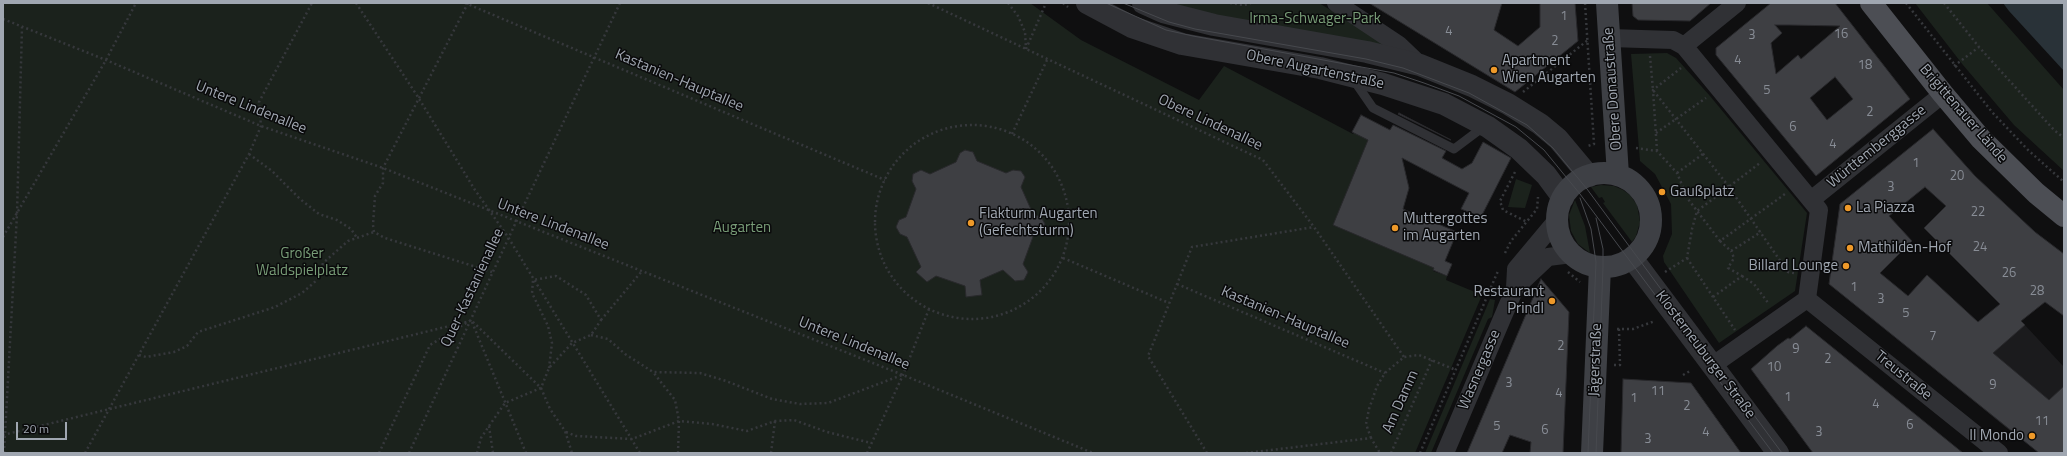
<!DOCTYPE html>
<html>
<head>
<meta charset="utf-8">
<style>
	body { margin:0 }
	#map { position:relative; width:2067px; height:456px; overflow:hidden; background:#0f0f10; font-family:"Titillium Web",sans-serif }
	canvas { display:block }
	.frame { position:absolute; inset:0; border:4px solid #a0a7b1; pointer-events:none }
	.scale { position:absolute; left:16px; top:422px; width:51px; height:18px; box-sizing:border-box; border:2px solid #a0a7b1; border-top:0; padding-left:5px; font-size:12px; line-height:14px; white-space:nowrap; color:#a0a7b1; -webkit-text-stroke:3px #0a0a0b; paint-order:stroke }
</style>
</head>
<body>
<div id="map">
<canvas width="2067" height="456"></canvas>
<div class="frame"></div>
<div class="scale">20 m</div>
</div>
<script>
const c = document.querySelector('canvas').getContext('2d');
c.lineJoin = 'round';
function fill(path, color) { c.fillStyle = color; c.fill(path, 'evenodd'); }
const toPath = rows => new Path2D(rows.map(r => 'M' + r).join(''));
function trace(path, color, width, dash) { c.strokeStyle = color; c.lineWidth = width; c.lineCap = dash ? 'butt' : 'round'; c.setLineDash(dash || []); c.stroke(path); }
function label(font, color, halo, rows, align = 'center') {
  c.font = font + ' "Titillium Web",sans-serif'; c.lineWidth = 3; c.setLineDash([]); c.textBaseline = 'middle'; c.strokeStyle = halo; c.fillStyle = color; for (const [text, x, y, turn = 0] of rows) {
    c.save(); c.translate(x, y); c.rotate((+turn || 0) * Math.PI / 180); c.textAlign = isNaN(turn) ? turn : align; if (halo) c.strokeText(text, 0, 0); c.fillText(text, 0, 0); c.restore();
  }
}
fill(toPath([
	[2010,309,2064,367,2064,386,2014,434,1937,371]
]), '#1b1b1d');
fill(toPath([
	[3,3,1030,3,1081,40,1199,100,1224,66,1353,134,1354,133,1368,140,1333,225,1434,268,1433,271,1447,276,1446,280,1482,295,1415,453,3,453],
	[1161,3,1319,3,1388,45,1387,47,1190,12],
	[1915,3,1987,3,2064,90,2064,171,2014,125,1963,65],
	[1667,53,1676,58,1710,96,1807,213,1795,291,1719,343,1664,262,1663,256,1672,234,1671,204,1655,174,1640,161,1631,54],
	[1516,179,1532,185,1525,208,1508,207],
	[1601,185,1614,186,1623,190,1630,195,1637,205,1640,222,1636,236,1632,242,1603,203,1605,202,1602,197,1599,198,1591,187],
	[1575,200,1585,226,1590,253,1578,244,1571,231,1569,215],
	[1490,299,1495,300,1492,317,1488,319,1431,453,1425,453]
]), '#1b221c');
fill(toPath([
	[2003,3,2064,3,2064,71,2009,11]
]), '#293238');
const building = toPath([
	[1369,3,1502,3,1494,30,1518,46,1540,27,1540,3,1575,3,1578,41,1515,92,1369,3],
	[1632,3,1711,3,1690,21,1638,20,1633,16,1632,3],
	[1771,3,1835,3,1910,99,1816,176,1716,55,1716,48,1771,3],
	[1775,25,1789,25,1840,26,1801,59,1798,55,1776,74,1771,43,1782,33,1775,25],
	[1835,77,1853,99,1827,120,1810,98,1835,77],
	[1399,113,1451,140,1398,114,1399,113],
	[1361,115,1390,130,1393,125,1446,151,1442,158,1462,169,1472,163,1483,142,1511,158,1481,217,1461,209,1469,193,1402,158,1409,188,1403,209,1457,232,1445,261,1452,264,1447,276,1433,270,1434,268,1333,225,1368,140,1352,132,1361,115],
	[1933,129,1975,176,2035,232,2064,254,2064,316,2045,302,2021,321,2025,325,1993,353,2049,400,2064,386,2064,453,2039,453,1829,284,1840,204,1933,129],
	[1925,187,1946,206,1924,228,2000,304,1978,322,1927,275,1908,296,1880,273,1912,241,1889,216,1925,187],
	[965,150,973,152,977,161,1006,173,1013,170,1021,171,1025,177,1021,187,1033,214,1041,217,1045,224,1041,232,1034,234,1023,264,1028,272,1024,280,1015,281,1003,270,980,280,982,295,966,297,965,286,936,276,927,282,916,272,921,267,907,237,900,234,896,227,899,220,906,217,916,189,912,181,913,174,921,170,930,174,956,162,960,153,965,150],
	[1541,279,1569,312,1563,453,1530,453,1531,442,1510,435,1502,453,1467,453,1541,279],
	[1806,326,1863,372,1963,453,1813,453,1751,369,1777,346,1788,338,1790,339,1806,326],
	[1623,379,1691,383,1741,453,1621,453,1623,379]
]);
fill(building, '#3e3f43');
trace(building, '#29292c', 1);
trace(toPath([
	[356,3,418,97,475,190,508,237,640,453],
	[465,3,885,180],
	[468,3,383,168,383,183,375,196,373,225,374,232,385,238,492,272],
	[928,3,1263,160,1314,227,1404,357],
	[1008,3,1018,16,1025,32,1026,49],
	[1063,3,1068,7],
	[1230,3,1244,5,1251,3],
	[1585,3,1594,144,1588,146],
	[1906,3,1992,112,2028,150,2064,182],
	[1944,3,1979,47,2054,130,2064,138],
	[3,19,106,60,261,126,383,168,903,375,1093,453],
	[1026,49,1046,3],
	[1650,56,1653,90,1726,183,1788,272,1794,273],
	[1954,66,1979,47],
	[1523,92,1588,40],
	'875 222a97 97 0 1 1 194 0a97 97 0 1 1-194 0Z',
	[1656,133,1706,98],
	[1012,134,1047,60],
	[1636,148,1657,151,1677,173,1688,199,1720,241,1785,194],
	[1657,151,1653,90,1681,68],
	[249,154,272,171,300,199,319,214,337,220,351,229,357,238],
	[1515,172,1500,201,1503,210,1527,222],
	[1677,173,1703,154],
	[3,237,106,60,136,3],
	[1720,241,1731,251,1761,232],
	[1505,253,1511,241,1537,209,1538,197],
	[1063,258,1169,303],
	[1687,258,1735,330],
	[1568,272,1580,282],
	[1665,272,1687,258,1692,229,1697,211,1760,163],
	[1742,276,1754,284,1769,304],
	[1177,284,1385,373],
	[1713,297,1742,276,1728,268,1734,258,1731,251],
	[601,320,642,271],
	[472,322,526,453],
	[1617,329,1633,329,1655,321],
	[591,335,608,339,625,354,653,372,700,373,726,381,772,399,800,404,828,403,902,375],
	[139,355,146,357,174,352,187,346,198,332,275,307,302,293,317,280,323,263,348,241,374,232],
	[1614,365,1620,365,1619,330,1617,327],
	[1683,375,1690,371],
	[489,426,505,403,541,388,549,368,572,343,591,335,601,320,586,295,556,276,533,280,532,293,548,326,552,343,549,368],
	[566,432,576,436,632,439,679,421,675,400,653,372],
	[3,435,470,321],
	[1371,438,1366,424,1369,409,1377,386,1385,373,1404,357,1419,355,1456,370],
	[4,453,17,214,22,27],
	[85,453,249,154,261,126,259,102,312,3],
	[379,453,430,345,471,320,541,388,550,409,565,431,572,453],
	[409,453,516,222,620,3],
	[477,453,481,438,489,426,493,453],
	[678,453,679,421,712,424,747,431,775,421,794,420,827,432,871,443],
	[771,453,775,421],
	[867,453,903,375,929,309],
	[1207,453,1148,356,1192,247,1314,227],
	[1246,453,1371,438,1380,453],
	[1391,453,1432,360],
	[1420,453,1498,271]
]), '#36383c', 2.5, [2, 3]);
trace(toPath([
	[1353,79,1373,108,1454,149,1478,131,1485,128]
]), '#303135', 9);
trace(toPath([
	[1336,3,1399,45,1420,65],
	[1610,38,1673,40,1684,46,1819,210,1807,299,1713,365],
	[1684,46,1737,3],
	[1811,200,1943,94],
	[1515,288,1548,257,1572,254],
	[1807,299,1999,453],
	[1445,453,1515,288,1516,269,1557,220]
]), '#303135', 18);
trace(toPath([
	[1087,3,1132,27,1182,44,1320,68,1383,84,1444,104,1488,127,1519,149,1546,175,1563,198],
	[1143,3,1163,12,1214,25,1367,52,1420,65,1472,86,1508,104,1540,124,1558,139,1589,176],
	[1632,258,1778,453]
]), '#303135', 22);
trace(toPath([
	[1607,3,1618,175],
	'1557 220a47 47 0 1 1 94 0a47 47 0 1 1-94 0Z',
	[1592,453,1600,267]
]), '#3e4045', 22);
trace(toPath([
	[1871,3,1943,94,1981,139,2036,193,2064,216]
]), '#4c4e54', 22);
trace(toPath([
	[1106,3,1166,30,1193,36,1394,73,1424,83,1459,96,1516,127,1544,150,1580,194,1773,453],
	[1123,3,1169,22,1195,29,1366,59,1403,68,1469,93,1527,125,1553,148,1587,189,1782,453],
	[1580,198,1591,229,1596,262,1588,453],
	[1596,453,1603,267,1603,249,1596,218]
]), '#47494e', 1);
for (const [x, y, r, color] of [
	[1494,70,4,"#ee9929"],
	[1662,192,4,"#ee9929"],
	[1848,208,4,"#ee9929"],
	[971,223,4,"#ee9929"],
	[1395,228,4,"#ee9929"],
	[1850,248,4,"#ee9929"],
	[1846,266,4,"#ee9929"],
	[1552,301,4,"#ee9929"],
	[2032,436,4,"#ee9929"]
]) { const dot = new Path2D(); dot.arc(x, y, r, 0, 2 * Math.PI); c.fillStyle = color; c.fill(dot); trace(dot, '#0a0a0b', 1.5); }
label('13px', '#888d96', null, [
	["1",1564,17],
	["4",1449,32],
	["16",1841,35],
	["3",1752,36],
	["2",1555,42],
	["4",1738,61],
	["18",1865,66],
	["5",1767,91],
	["2",1870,113],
	["6",1793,128],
	["4",1833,145],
	["1",1916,164],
	["20",1957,177],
	["3",1891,188],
	["22",1978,213],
	["24",1980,248],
	["26",2009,274],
	["1",1854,288],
	["28",2037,292],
	["3",1881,300],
	["5",1906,314],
	["7",1933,337],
	["2",1561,347],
	["9",1796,350],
	["2",1828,360],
	["10",1774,368],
	["3",1509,384],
	["9",1993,386],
	["11",1658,392],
	["4",1559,394],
	["1",1788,398],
	["1",1634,399],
	["4",1876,405],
	["2",1687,407],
	["11",2042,422],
	["6",1910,426],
	["5",1497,427],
	["6",1545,431],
	["4",1706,433],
	["3",1819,433],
	["3",1648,440]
]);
label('15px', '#789c77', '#0a0a0b', [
	["Irma-Schwager-Park",1315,19],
	["Augarten",742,228],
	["Großer",302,254],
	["Waldspielplatz",302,271]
]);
label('15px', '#a0a7b1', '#0a0a0b', [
	["Apartment",1502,61],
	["Wien Augarten",1502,78],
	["Gaußplatz",1670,192],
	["La Piazza",1856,208],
	["Flakturm Augarten",979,214],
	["(Gefechtsturm)",979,231],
	["Muttergottes",1403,219],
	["im Augarten",1403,236],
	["Mathilden-Hof",1858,248],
	["Billard Lounge",1838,266,"right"],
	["Restaurant",1544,292,"right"],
	["Prindl",1544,309,"right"],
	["Il Mondo",2024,436,"right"]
], 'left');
label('15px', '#a0a7b1', '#0a0a0b', [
	["Obere Augartenstraße",1315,70,12],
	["Kastanien-Hauptallee",679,81,23],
	["Obere Donaustraße",1613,89,-94],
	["Untere Lindenallee",251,108,22],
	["Brigittenauer Lände",1963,114,49],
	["Obere Lindenallee",1210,123,25],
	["Württemberggasse",1877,147,-39],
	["Untere Lindenallee",553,225,21],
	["Quer-Kastanienallee",473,288,-65],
	["Kastanien-Hauptallee",1285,318,23],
	["Untere Lindenallee",854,344,22],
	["Klosterneuburger Straße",1705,355,53],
	["Jägerstraße",1596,360,-88],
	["Wasnergasse",1480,370,-67],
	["Treustraße",1903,376,39],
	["Am Damm",1401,402,-66]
]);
</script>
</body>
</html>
